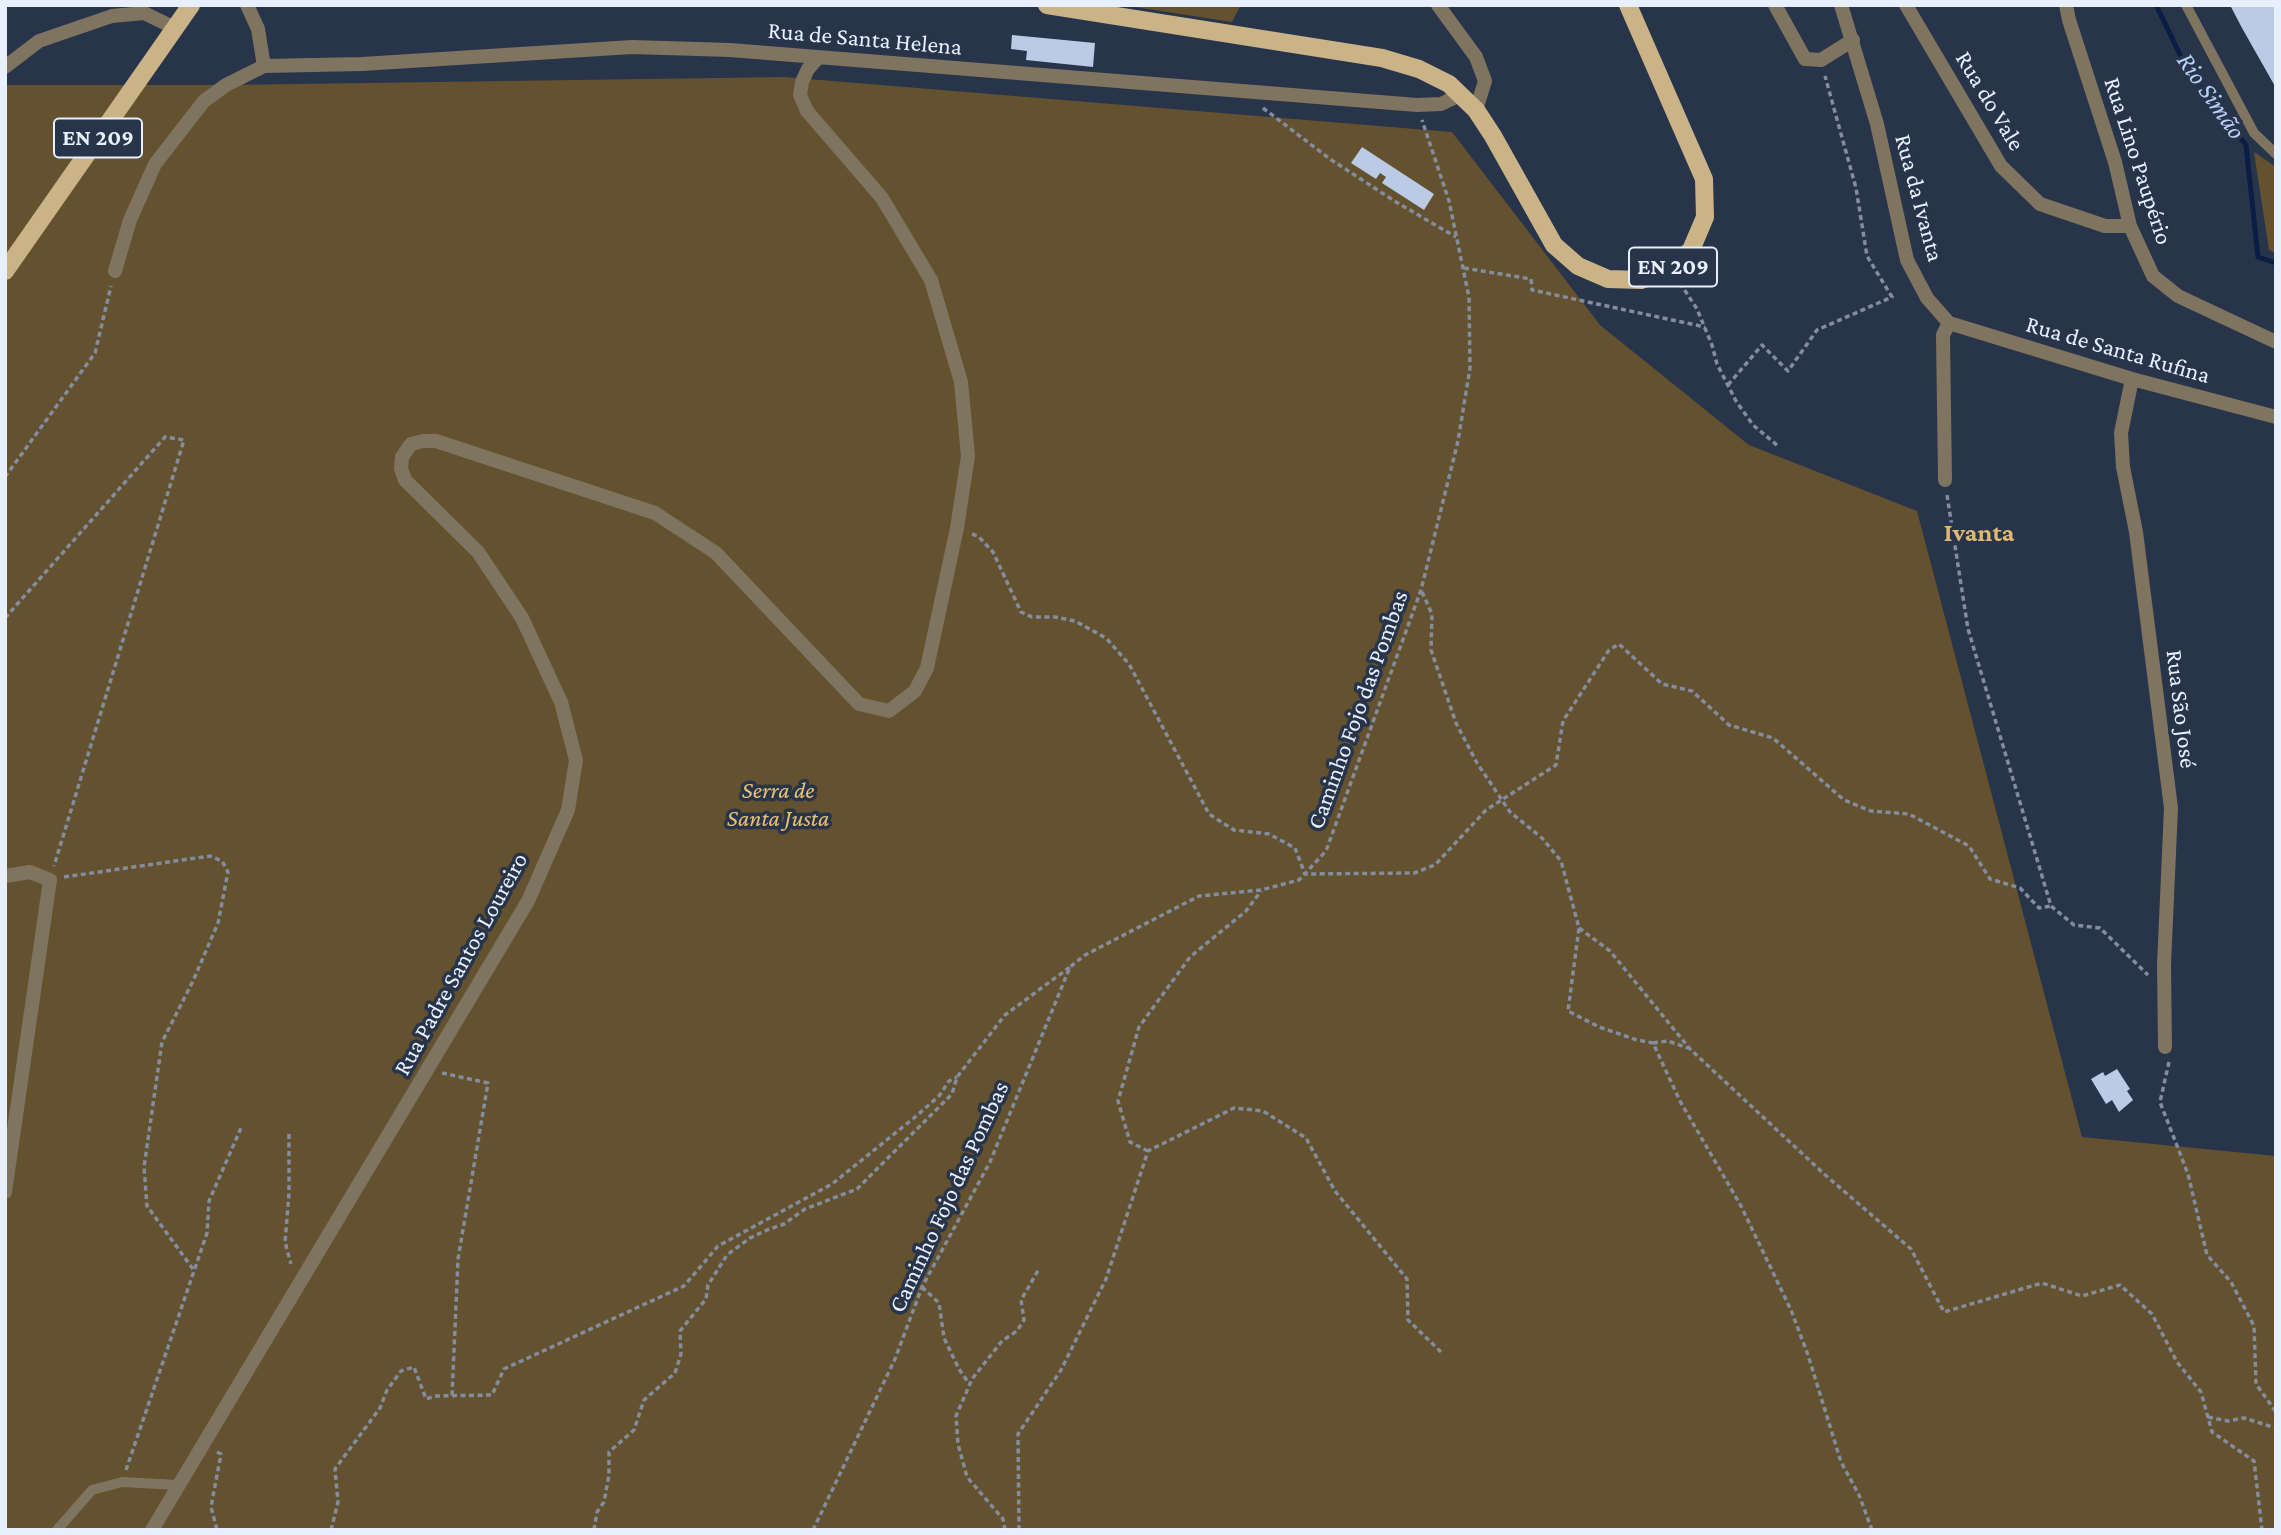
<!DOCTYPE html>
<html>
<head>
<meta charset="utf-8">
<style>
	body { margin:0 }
	#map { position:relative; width:2281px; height:1535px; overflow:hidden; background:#283449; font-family:"Crimson Pro",serif }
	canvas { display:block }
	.frame { position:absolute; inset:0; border:7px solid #e8f0fe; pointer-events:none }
</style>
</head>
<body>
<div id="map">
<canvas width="2281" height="1535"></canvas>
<div class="frame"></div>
</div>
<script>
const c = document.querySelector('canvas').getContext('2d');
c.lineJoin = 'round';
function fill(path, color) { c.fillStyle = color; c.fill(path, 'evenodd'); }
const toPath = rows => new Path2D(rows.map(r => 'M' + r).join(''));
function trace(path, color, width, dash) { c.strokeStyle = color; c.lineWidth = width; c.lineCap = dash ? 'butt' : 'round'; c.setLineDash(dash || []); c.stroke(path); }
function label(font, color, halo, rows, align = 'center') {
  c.font = font + ' "Crimson Pro",serif'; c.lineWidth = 7; c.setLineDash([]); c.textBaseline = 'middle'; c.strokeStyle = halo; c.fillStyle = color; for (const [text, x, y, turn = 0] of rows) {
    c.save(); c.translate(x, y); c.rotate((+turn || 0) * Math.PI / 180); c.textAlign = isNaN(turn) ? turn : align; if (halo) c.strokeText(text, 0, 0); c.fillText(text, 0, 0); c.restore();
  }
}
fill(toPath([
	[1122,5,1241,5,1232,22],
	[784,77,1452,132,1600,325,1749,445,1917,511,2082,1137,2276,1156,2276,1530,5,1530,5,85,226,85],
	[2254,152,2276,167,2276,253,2269,250]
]), '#63512f');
trace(toPath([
	[2156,5,2187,69,2246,145,2258,257,2276,263]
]), '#0a1e43', 5);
fill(toPath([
	[2230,5,2276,5,2276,88,2242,28],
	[1012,35,1095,43,1093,67,1026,60,1027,51,1011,49],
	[1362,147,1434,194,1424,210,1382,183,1386,177,1380,173,1376,179,1351,163],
	[2117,1069,2130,1089,2127,1091,2133,1100,2119,1112,2112,1100,2106,1104,2091,1079,2103,1072,2105,1076]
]), '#bbcae5');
trace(toPath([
	[1263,108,1330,159,1396,202,1456,237],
	[1464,268,1531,279,1532,290,1705,327],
	[1680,283,1697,309,1712,345,1717,364,1736,401,1753,425,1778,446],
	[1728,385,1762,345,1788,371,1817,330,1892,297,1867,256,1856,188,1825,76],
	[5,477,95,353,111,286],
	[1947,495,1968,629,2051,906,2074,925,2100,928,2148,975],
	[972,534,978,536,993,552,1021,612,1032,617,1055,617,1075,621,1106,638,1129,664,1209,814,1234,830,1269,834,1295,848,1305,874,1414,873,1435,865,1486,810,1556,765,1563,721,1609,650,1619,644,1662,684,1692,691,1729,725,1773,738,1844,800,1871,811,1909,814,1969,846,1990,879,2020,888,2039,908,2051,906],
	[1422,592,1432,614,1431,650,1456,723,1477,763,1510,812,1542,838,1561,861,1579,928,1568,1011,1599,1027,1637,1040,1653,1043,1680,1101,1741,1206,1791,1310,1808,1355,1841,1462,1859,1495,1872,1530],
	[5,618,165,437,184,440,54,866],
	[64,877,210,856,222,861,228,872,218,923,193,981,162,1042,144,1167,147,1206,193,1269],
	[1579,928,1610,951,1690,1049,1823,1173,1911,1249,1944,1312,2042,1283,2082,1296,2120,1285,2152,1314,2177,1362,2201,1392,2212,1432,2254,1461,2262,1530],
	[1653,1043,1668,1041,1688,1048],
	[2169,1062,2160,1102,2188,1174,2207,1255,2231,1282,2254,1326,2256,1384,2276,1412],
	[442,1073,488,1083,458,1259,452,1396],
	[289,1134,289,1194,285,1242,291,1264],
	[1148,1151,1130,1142,1118,1101,1139,1027,1190,957,1246,911,1261,891],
	[922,1287,939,1303,944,1338,959,1369,970,1385],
	[2208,1417,2228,1421,2244,1418,2276,1428],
	[217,1452,221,1454,211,1507,217,1530],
	[126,1470,207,1233,209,1201,241,1128],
	[331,1530,338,1502,335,1469,380,1408,387,1390,401,1371,414,1367,426,1399,435,1396,492,1395,504,1369,684,1286,718,1246,832,1184,914,1118,939,1096,949,1081,957,1077],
	[594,1530,597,1512,604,1502,609,1475,609,1452,634,1430,644,1400,675,1373,681,1354,680,1331,706,1299,708,1285,727,1255,750,1238,767,1230,784,1224,805,1209,857,1189,952,1094,957,1077,1005,1015,1070,967],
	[813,1530,895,1359,922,1287,990,1162,1070,967,1085,955,1199,896,1261,890,1299,880,1326,851,1421,590,1458,441,1470,368,1469,297,1449,201,1422,120],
	[1005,1530,1003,1519,967,1477,958,1444,956,1416,972,1379,1002,1341,1017,1331,1024,1320,1021,1300,1039,1269],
	[1019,1530,1018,1434,1061,1370,1106,1279,1148,1151,1234,1108,1263,1111,1306,1138,1335,1191,1407,1279,1408,1320,1441,1352]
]), '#838d9e', 3.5, [5, 3.5]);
trace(toPath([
	[2186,5,2254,133,2276,154],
	[57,1530,92,1490,122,1482,178,1485]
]), '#7f745f', 10);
trace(toPath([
	[247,5,258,29,264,66],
	[1438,5,1476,57,1485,81,1476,110],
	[1775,5,1805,59,1821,60,1853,40],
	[1841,5,1877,124,1907,260,1927,298,1949,323,2132,379,2276,417],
	[1906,5,2001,166,2040,204,2105,226,2130,226],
	[2066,5,2069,20,2115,162,2130,226,2153,276,2178,296,2276,342],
	[5,67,39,41,112,16,144,13,175,28],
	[115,271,130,220,155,164,204,101,226,85,264,66,362,64,632,47,730,50,1417,105,1441,104,1460,95],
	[2132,379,2121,433,2123,467,2136,532,2171,808,2164,965,2165,1047],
	[1945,480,1943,335,1949,323],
	[5,876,30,872,50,880,5,1192],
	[152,1530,528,901,568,810,576,760,561,702,522,618,478,552,405,480,401,468,402,457,411,444,423,441,436,441,655,513,716,553,859,704,889,711,915,691,927,668,957,528,968,456,961,382,931,280,882,198,807,111,800,95,802,82,808,69,817,59]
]), '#7f745f', 14);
trace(toPath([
	[1047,5,1382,58,1419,69,1449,84,1476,110,1493,136,1554,245,1578,266,1608,279,1641,280,1669,270,1691,250,1705,217,1704,179,1628,5],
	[5,271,191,5]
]), '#cab387', 18);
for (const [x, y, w] of [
	[98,138,88],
	[1673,267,88]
]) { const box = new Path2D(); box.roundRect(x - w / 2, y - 19.5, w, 39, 5); c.fillStyle = '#283449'; c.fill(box); trace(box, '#e8f0fe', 2); }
label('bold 23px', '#e8f0fe', null, [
	["EN 209",98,138],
	["EN 209",1673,267]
]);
label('24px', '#e8f0fe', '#283449', [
	["Rua de Santa Helena",865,39,5],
	["Rua do Vale",1990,101,59],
	["Rua Lino Paupério",2138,161,72],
	["Rua da Ivanta",1919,198,75],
	["Rua de Santa Rufina",2118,350,16],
	["Rua São José",2181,709,83],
	["Caminho Fojo das Pombas",1358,710,-70],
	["Rua Padre Santos Loureiro",461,964,-61],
	["Caminho Fojo das Pombas",949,1197,-65]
]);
label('italic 24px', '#e9c175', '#283449', [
	["Serra de",778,791],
	["Santa Justa",778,819]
]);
label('italic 26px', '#b9d1fa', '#283449', [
	["Rio Simão",2211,96,55]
]);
label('bold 26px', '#dfb972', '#283449', [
	["Ivanta",1979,533]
]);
</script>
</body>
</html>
